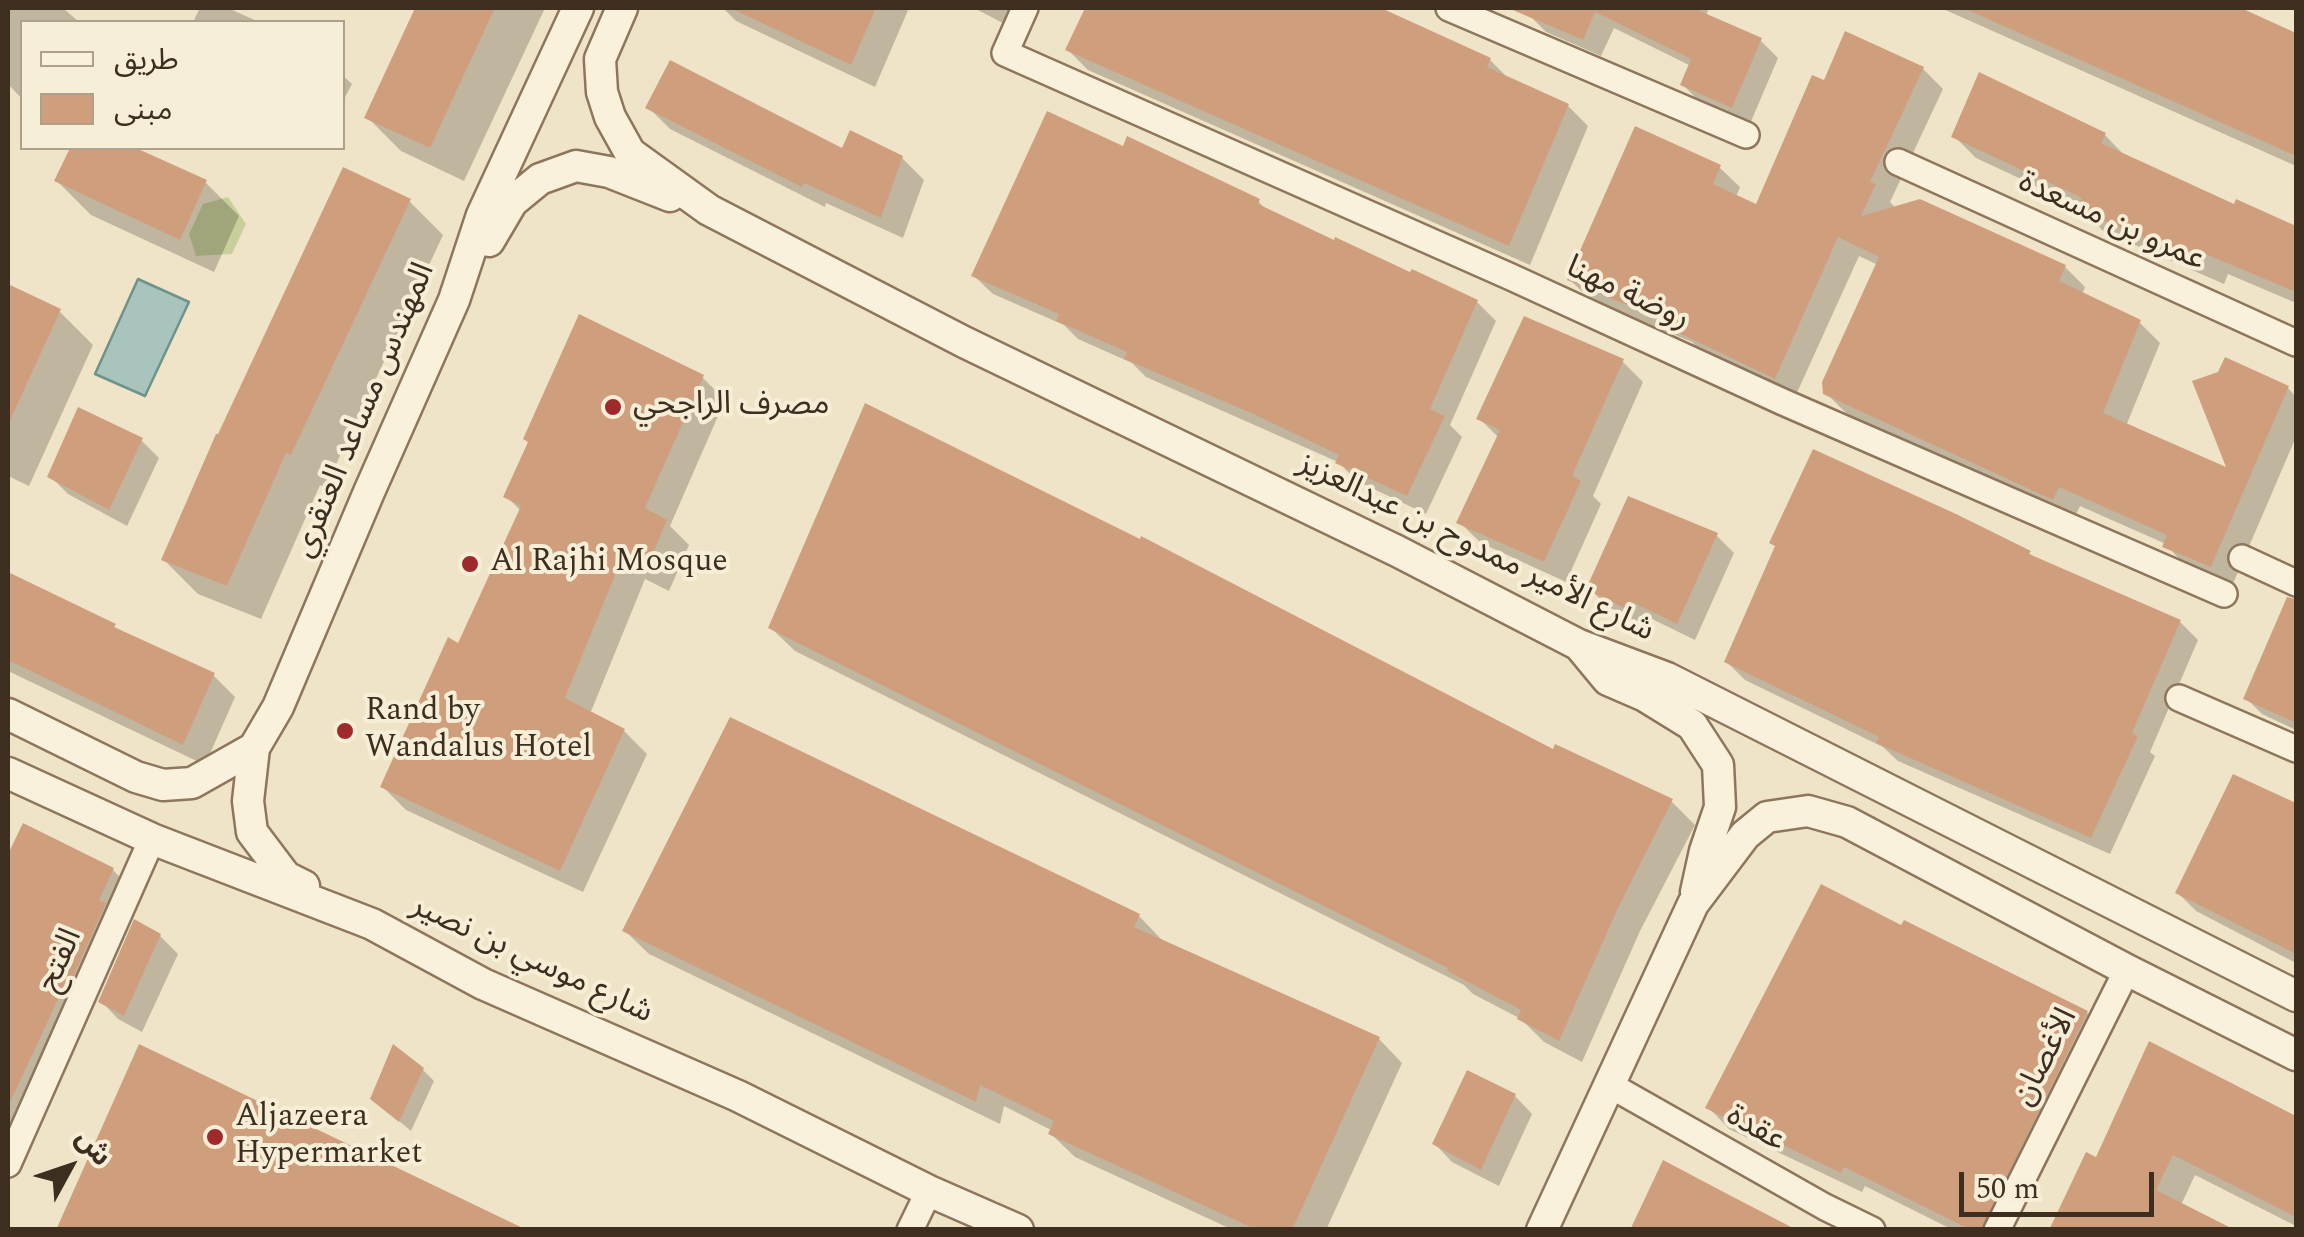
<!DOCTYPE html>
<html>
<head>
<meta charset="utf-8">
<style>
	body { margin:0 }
	#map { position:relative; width:2304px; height:1237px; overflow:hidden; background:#f0e4c8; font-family:Spectral,"Noto Sans Arabic",serif }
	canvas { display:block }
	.frame { position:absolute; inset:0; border:10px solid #3d2e20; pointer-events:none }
	.legend { position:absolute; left:20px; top:20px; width:325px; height:130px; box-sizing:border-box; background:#f7eed8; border:2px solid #ada18e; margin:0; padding:12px 18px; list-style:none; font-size:30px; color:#3d2e20 }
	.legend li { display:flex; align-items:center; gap:20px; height:50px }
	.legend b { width:50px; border:2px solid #ada18e }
	.north { position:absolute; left:20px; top:1117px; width:100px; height:100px; -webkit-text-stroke:8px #f7eed8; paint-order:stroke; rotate:50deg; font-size:28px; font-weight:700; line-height:40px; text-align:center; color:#3d2e20 }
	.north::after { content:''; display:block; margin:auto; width:35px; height:45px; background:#3d2e20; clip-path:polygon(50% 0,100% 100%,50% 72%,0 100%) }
	.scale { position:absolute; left:1959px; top:1172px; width:195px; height:45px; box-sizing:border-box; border:5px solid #3d2e20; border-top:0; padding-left:12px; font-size:30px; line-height:35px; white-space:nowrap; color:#3d2e20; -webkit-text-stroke:8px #f7eed8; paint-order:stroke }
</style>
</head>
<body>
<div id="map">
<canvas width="2304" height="1237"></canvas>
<div class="frame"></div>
<ul class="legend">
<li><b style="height:12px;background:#faf1dc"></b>طريق</li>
<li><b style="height:28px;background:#cf9f7d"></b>مبنى</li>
</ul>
<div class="north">ش</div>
<div class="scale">50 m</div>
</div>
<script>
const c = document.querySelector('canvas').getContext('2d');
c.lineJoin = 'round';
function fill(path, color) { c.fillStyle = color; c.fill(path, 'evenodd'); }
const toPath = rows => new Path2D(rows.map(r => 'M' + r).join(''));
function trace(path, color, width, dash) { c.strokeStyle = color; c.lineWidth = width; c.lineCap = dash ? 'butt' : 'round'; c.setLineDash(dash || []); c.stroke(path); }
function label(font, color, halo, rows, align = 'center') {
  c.font = font + ' Spectral,"Noto Sans Arabic",serif'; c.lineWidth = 8; c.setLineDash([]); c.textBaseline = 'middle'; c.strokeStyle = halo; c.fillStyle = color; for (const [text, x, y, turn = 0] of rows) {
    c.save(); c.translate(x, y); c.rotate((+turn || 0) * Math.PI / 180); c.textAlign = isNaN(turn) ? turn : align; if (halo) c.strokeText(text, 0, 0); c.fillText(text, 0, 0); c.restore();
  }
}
fill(toPath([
	[228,197,246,224,232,254,196,256,189,234,203,204]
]), '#c9cf9b');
const water = toPath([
	[138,279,189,302,145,396,95,374,138,279]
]);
fill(water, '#a9c4bc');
trace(water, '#6f938a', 2.5);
fill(toPath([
	[8,8,63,8,79,22,22,22,22,99,8,84],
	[200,8,228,8,259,22,193,22],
	[418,8,545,8,464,181,401,151,367,117],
	[723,8,909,8,875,87,736,21],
	[974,8,1029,8,1018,31],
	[1088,8,1326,8,1348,18,1352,8,1375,8,1490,60,1510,80,1568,106,1588,126,1530,265,1088,70,1068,50],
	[1532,8,1709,8,1706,16,1760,40,1778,58,1750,124,1701,103,1683,85,1691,66,1614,28,1601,56,1546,32,1528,14],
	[1941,8,2232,8,2296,36,2296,166],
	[1923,69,1943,89,1890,202,1896,208,2065,267,2085,287,2082,295,2139,322,2160,343,2126,426,2230,472,2288,388,2296,397,2296,437,2232,586,2185,566,2166,544,2080,506,2074,519,1847,414,1826,393,1878,265,1859,256,1795,397,1703,353,1692,342,1591,300,1570,280,1719,167,1740,187,1736,197,1757,207,1825,84],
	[342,75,352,84,342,103],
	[648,107,843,151,902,158,924,180,903,238,826,203,825,207,670,129],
	[2105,135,2127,158,2236,207,2238,203,2296,229,2296,303,2228,274,2224,284,2103,231,2081,207,1976,158,1954,136],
	[73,148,130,148,205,182,239,216,214,272,91,215,57,181],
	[1124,150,1258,201,1268,212,1335,243,1477,302,1496,321,1450,425,1462,437,1426,514,1357,481,1338,462,1146,377,1132,363,1078,339,1064,325,993,294,974,276],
	[409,201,443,235,325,488,320,485,261,619,198,594,164,560],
	[8,287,59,311,93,345,29,486,8,476],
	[1622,361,1643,382,1593,496,1601,504,1566,582,1481,543,1459,522,1499,438,1479,418],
	[702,377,725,400,670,526,689,545,669,591,645,579,590,714,624,731,647,754,583,892,406,810,383,787,459,646,521,511,506,496,530,443],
	[141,440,159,458,127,526,68,494,50,476],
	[1716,535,1734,553,1695,640,1650,618,1646,626,1607,606,1589,588],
	[2029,553,2037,560,2180,622,2198,640,2150,752,2155,756,2110,854,1898,761,1883,747,1745,680,1727,662],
	[8,577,213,675,235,697,205,765,8,671],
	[2284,610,2296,615,2296,730,2262,714,2246,698],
	[771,628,1554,752,1671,801,1695,825,1640,931,1582,1062,1544,1042,1521,1019,1473,994,1464,985,795,651],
	[2234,777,2296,807,2296,963,2196,911,2178,893],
	[24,826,113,870,132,890,8,1169,8,859],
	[1139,916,1162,940,1379,1039,1402,1063,1326,1230,1233,1230,1075,1157,1051,1134,1053,1131,1004,1106,1000,1124,649,954,625,931],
	[1902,929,2087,1013,2108,1034,2010,1230,1953,1230,1865,1186,1862,1192,1729,1129,1709,1108],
	[160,936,178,954,142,1032,118,1019,101,1001],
	[2150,1045,2296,1119,2296,1226,2195,1175,2181,1205,2097,1160],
	[423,1070,434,1081,411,1131,373,1099],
	[1515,1096,1532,1114,1499,1186,1452,1162,1435,1144]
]), '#0003');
fill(toPath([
	[415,8,495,8,430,148,364,118],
	[730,8,876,8,851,65],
	[1085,8,1381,8,1491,58,1487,67,1569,104,1509,246,1065,50],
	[1508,8,1693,8,1762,38,1732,108,1680,85,1691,59,1595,12,1583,40],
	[1963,8,2241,8,2296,33,2296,156],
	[1845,31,1924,67,1870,182,1876,184,1861,216,1920,199,2066,265,2059,281,2141,320,2103,413,2226,467,2192,381,2218,372,2225,357,2289,386,2211,567,2162,547,2167,535,2059,487,2053,500,1823,394,1822,382,1879,257,1838,237,1775,379,1679,333,1682,328,1567,280,1635,126,1721,165,1713,184,1756,204,1812,75,1824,80],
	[670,60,842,148,850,130,903,156,881,218,804,183,802,187,645,108],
	[1979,72,2106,133,2101,143,2234,204,2236,199,2296,226,2296,292,2205,254,2202,263,2077,209,2082,198,1951,137],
	[1047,111,1123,146,1127,136,1260,199,1258,204,1334,240,1335,237,1410,272,1412,269,1478,300,1430,409,1445,416,1407,496,1335,463,1339,455,1251,413,1124,359,1127,352,1056,321,1059,314,971,276],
	[70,148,136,148,207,180,180,240,54,181],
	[343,167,411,199,291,455,286,453,227,586,161,560,216,434,218,434],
	[8,284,61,309,8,425],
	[579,314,704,375,645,508,667,520,646,570,622,558,565,698,625,729,560,871,380,787,448,637,458,643,521,506,503,497,528,442,523,439],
	[1524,316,1624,359,1572,476,1581,481,1544,562,1456,523,1500,430,1476,419],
	[865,403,1140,539,1141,536,1553,749,1555,744,1673,799,1618,908,1559,1041,1517,1019,1521,1010,1447,971,1448,968,768,628],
	[78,407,143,438,109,510,47,477],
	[1813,449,1956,514,2031,551,2029,554,2181,620,2132,733,2138,736,2091,838,1876,743,1879,737,1724,662,1775,546,1769,543],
	[1628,496,1718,533,1677,624,1632,602,1628,610,1586,589],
	[8,572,116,624,114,627,215,673,183,745,8,660],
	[2287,597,2296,599,2296,723,2243,699],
	[730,717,1140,914,1134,927,1380,1037,1292,1230,1257,1230,1048,1134,1054,1121,980,1085,976,1102,622,931],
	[2233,774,2296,803,2296,954,2175,893],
	[23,823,114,868,99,900,106,903,69,986,65,984,8,1107,8,854],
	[1821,884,1901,925,1904,920,2088,1011,1981,1230,1971,1230,1844,1167,1841,1173,1705,1108],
	[134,919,161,934,124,1016,98,1002],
	[2149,1041,2296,1116,2296,1217,2173,1155,2156,1190,2235,1230,2049,1230,2086,1152,2096,1157],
	[139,1044,527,1230,56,1230],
	[393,1044,424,1068,399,1122,370,1099],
	[1467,1070,1516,1094,1481,1170,1432,1144],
	[1663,1160,1735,1198,1797,1230,1630,1230]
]), '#cf9f7d');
const minor = toPath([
	[1025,8,1005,53,1511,277,1783,402,2224,594],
	[1449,8,1746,135],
	[1898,162,2296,343],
	[2242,558,2296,583],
	[2179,698,2296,749],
	[1608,1084,1825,1207,1872,1230],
	[8,1164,152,839],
	[910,1230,929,1191],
	[1997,1230,2127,970]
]);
const tertiary = toPath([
	[622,8,600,59,602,92,610,117,630,153,709,210,964,342,1397,551,1579,645,1667,678,2296,996],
	[489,241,512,202,540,179,576,166,609,172,670,196],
	[1579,645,1608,680,1645,696,1692,725,1718,765,1720,807,1705,851,1696,892],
	[8,714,136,777,163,785,192,783,254,748,278,707,369,492,454,300,482,215,578,8],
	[254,748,248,801,252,832,286,877,304,886],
	[8,773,152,839,372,924,483,984,738,1096,929,1191,1018,1230],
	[1542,1230,1693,904,1745,835,1767,817,1808,811,1847,822,2127,970,2296,1055]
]);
trace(minor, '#8d765c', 30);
trace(tertiary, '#8d765c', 35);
trace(minor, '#faf1dc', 25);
trace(tertiary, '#faf1dc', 30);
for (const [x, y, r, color] of [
	[613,407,10,"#9e2a2b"],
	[470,564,10,"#9e2a2b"],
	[345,731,10,"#9e2a2b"],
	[215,1137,10,"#9e2a2b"]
]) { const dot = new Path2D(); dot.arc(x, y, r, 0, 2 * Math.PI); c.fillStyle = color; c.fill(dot); trace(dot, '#f7eed8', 4); }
label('32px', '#3d2e20', '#f7eed8', [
	["عمرو بن مسعدة",2111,223,24],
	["روضة مهنا",1627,295,25],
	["المهندس مساعد العنقري",366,411,-67],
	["شارع الأمير ممدوح بن عبدالعزيز",1475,549,26],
	["الفتح",62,961,-66],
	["شارع موسي بن نصير",531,961,25],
	["الأغصان",2047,1058,-63],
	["عقدة",1755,1130,29]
]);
label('32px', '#3d2e20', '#f7eed8', [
	["مصرف الراجحي",633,407],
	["Al Rajhi Mosque",490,564],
	["Rand by",365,713],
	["Wandalus Hotel",365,750],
	["Aljazeera",235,1119],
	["Hypermarket",235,1156]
], 'left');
</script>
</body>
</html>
